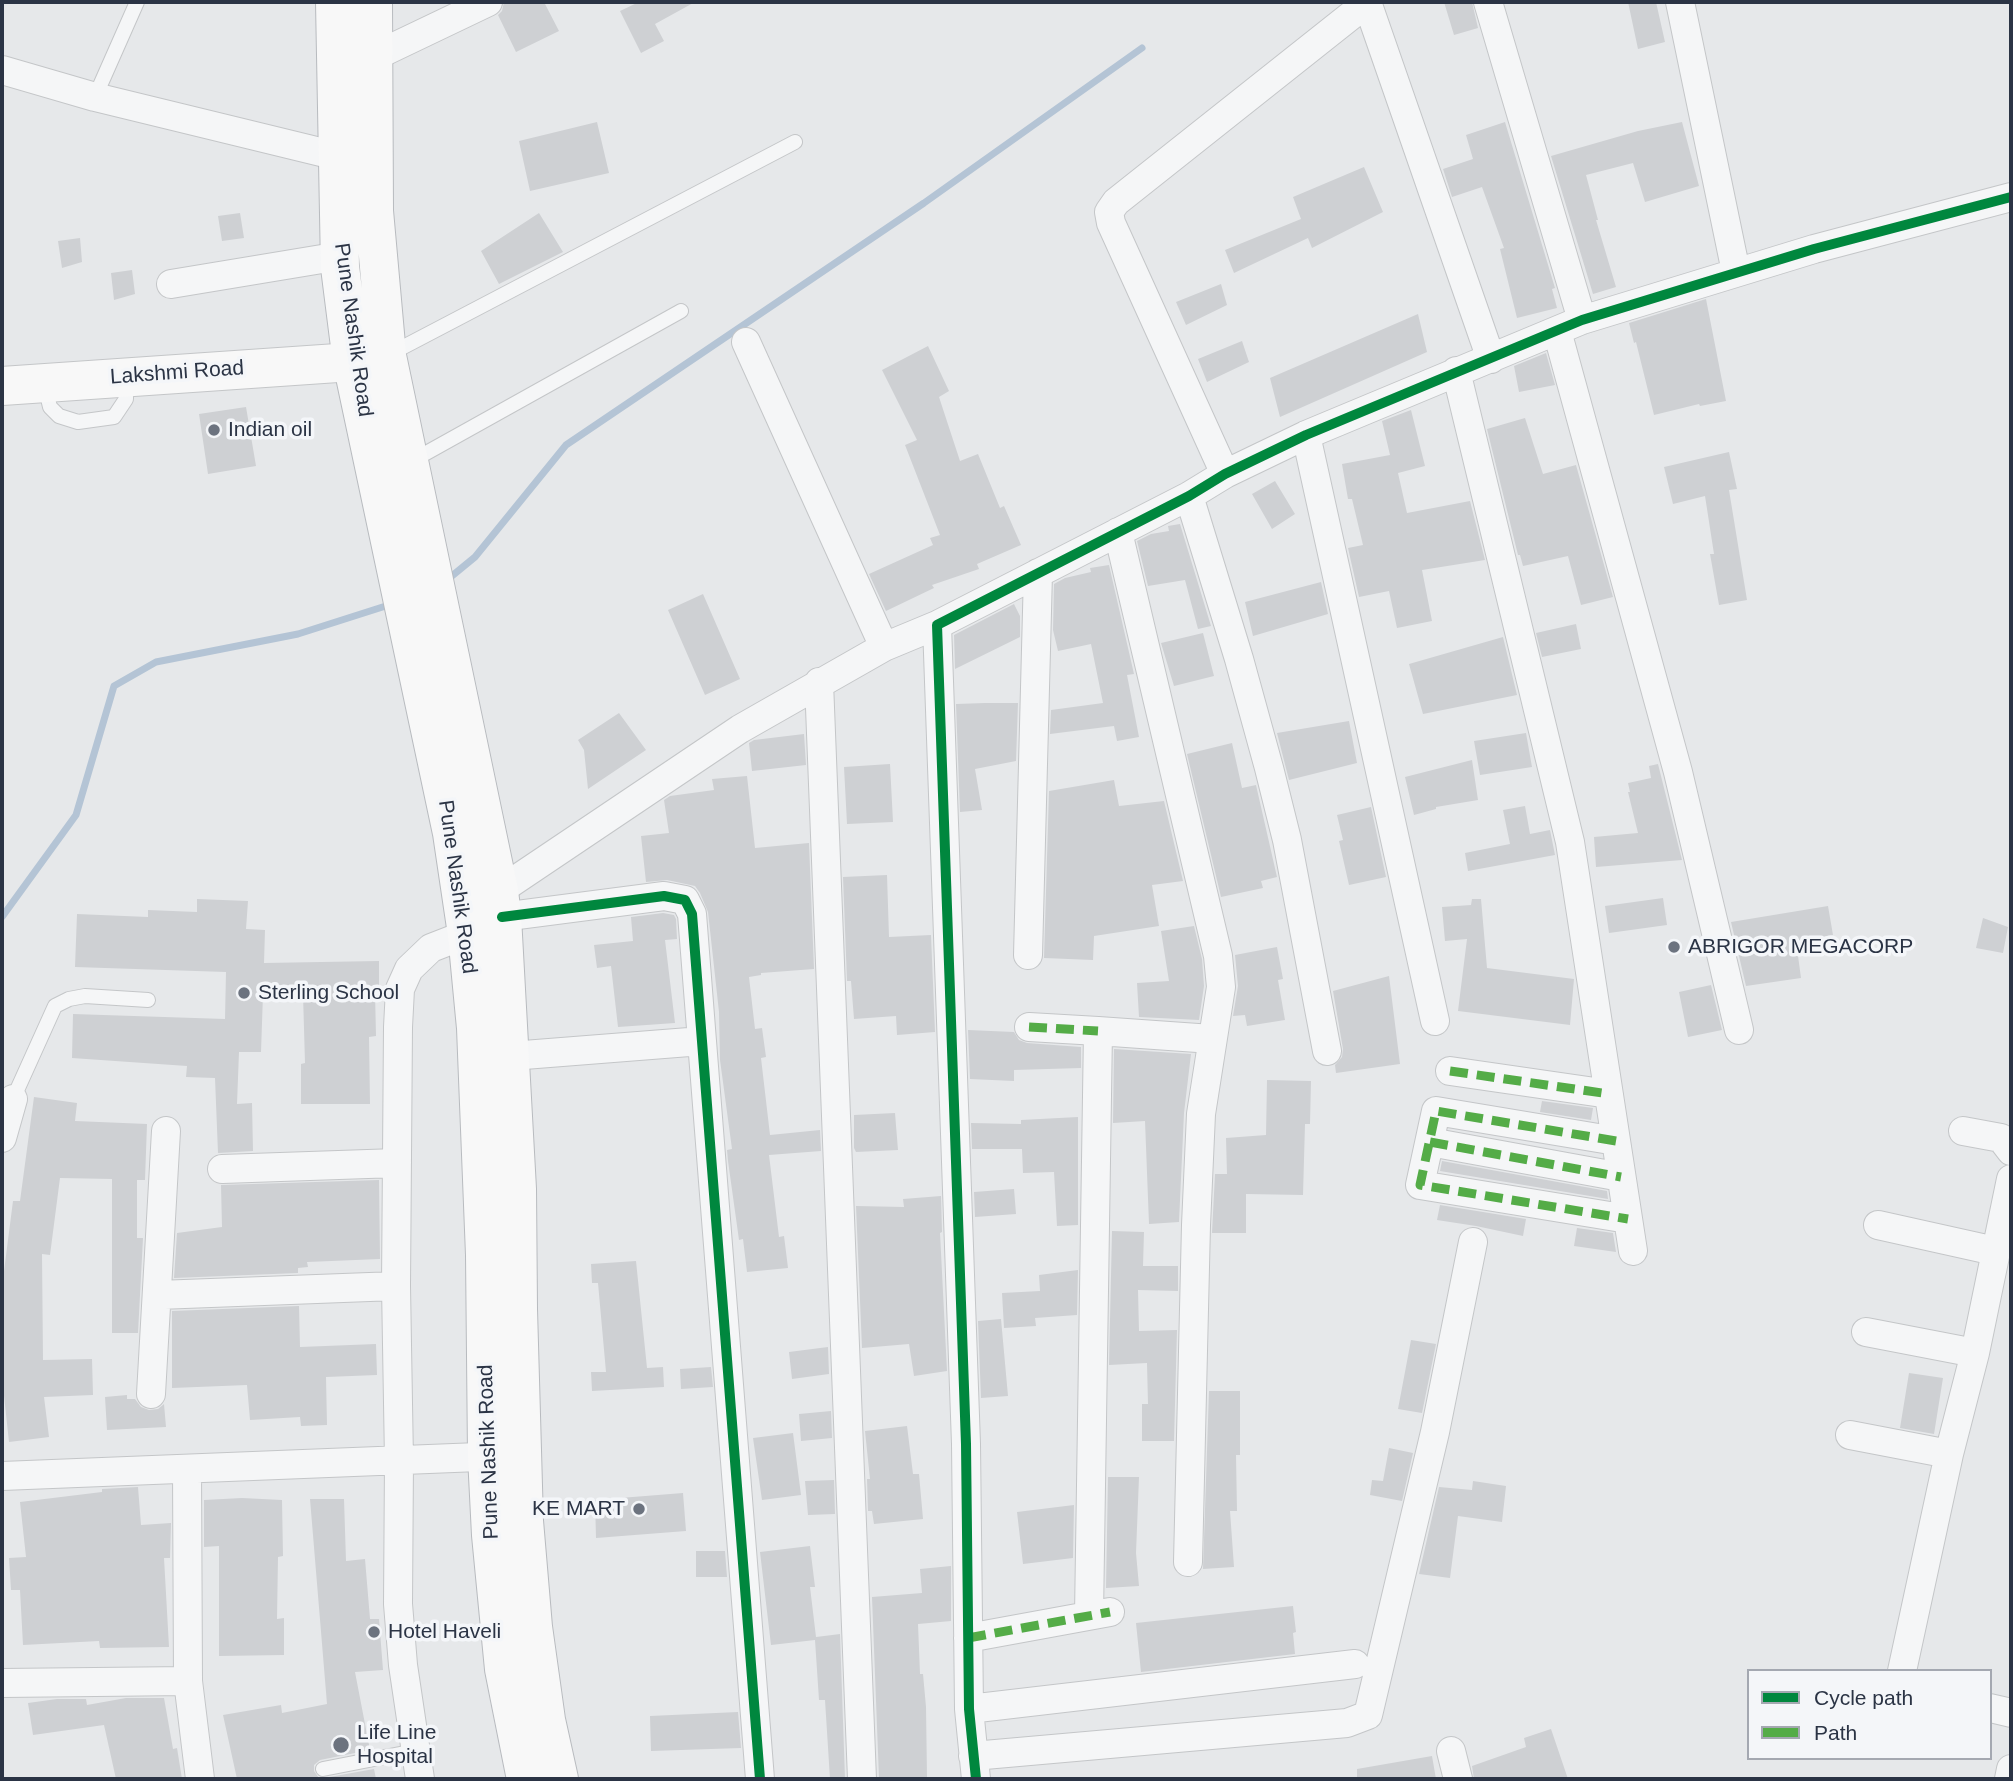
<!DOCTYPE html>
<html>
<head>
<meta charset="utf-8">
<style>
	body { margin:0 }
	#map { position:relative; width:2013px; height:1781px; overflow:hidden; background:#e6e8ea; font-family:Arial,sans-serif }
	canvas { display:block }
	.frame { position:absolute; inset:0; border:4px solid #2b3445; pointer-events:none }
	.legend { position:absolute; left:1747px; top:1669px; width:245px; height:91px; box-sizing:border-box; background:#f4f6f9; border:2px solid #a4a8b1; margin:0; padding:9px 12px; list-style:none; font-size:21px; color:#2b3445 }
	.legend li { display:flex; align-items:center; gap:14px; height:35px }
	.legend b { width:35px; border:2px solid #a4a8b1 }
</style>
</head>
<body>
<div id="map">
<canvas width="2013" height="1781"></canvas>
<div class="frame"></div>
<ul class="legend">
<li><b style="height:9px;background:#00873e"></b>Cycle path</li>
<li><b style="height:9px;background:#54ac47"></b>Path</li>
</ul>
</div>
<script>
const c = document.querySelector('canvas').getContext('2d');
c.lineJoin = 'round';
const toPath = rows => new Path2D(rows.map(r => 'M' + r).join(''));
function trace(path, color, width, dash) { c.strokeStyle = color; c.lineWidth = width; c.lineCap = dash ? 'butt' : 'round'; c.setLineDash(dash || []); c.stroke(path); }
function fill(path, color) { c.fillStyle = color; c.fill(path, 'evenodd'); }
function label(font, color, halo, rows, align = 'center') {
  c.font = font + ' Arial,sans-serif'; c.lineWidth = 7; c.setLineDash([]); c.textBaseline = 'middle'; c.strokeStyle = halo; c.fillStyle = color; for (const [text, x, y, turn = 0] of rows) {
    c.save(); c.translate(x, y); c.rotate((+turn || 0) * Math.PI / 180); c.textAlign = isNaN(turn) ? turn : align; if (halo) c.strokeText(text, 0, 0); c.fillText(text, 0, 0); c.restore();
  }
}
trace(toPath([
	[447,580,475,557,566,445,924,203,1142,48],
	[2,917,76,815,114,686,156,662,298,634,392,604]
]), '#b4c4d5', 7);
fill(toPath([
	[504,2,544,2,559,31,516,52,498,15,502,11],
	[639,2,695,2,655,24,664,41,641,53,620,11],
	[1444,2,1472,2,1478,28,1454,35],
	[1628,2,1656,2,1665,42,1638,49],
	[597,122,609,173,530,191,519,141],
	[1505,122,1555,288,1552,289,1557,308,1517,318,1500,249,1504,248,1482,187,1452,197,1443,169,1473,159,1466,135],
	[1682,122,1699,186,1645,202,1633,163,1586,175,1598,220,1596,220,1616,287,1593,294,1551,156,1638,131],
	[1364,167,1383,212,1312,248,1308,238,1234,273,1225,250,1301,219,1293,197],
	[240,213,244,238,222,241,218,216],
	[539,213,563,252,499,284,481,251],
	[80,238,82,262,62,268,58,241],
	[132,270,135,294,114,300,111,273],
	[1221,284,1227,305,1186,325,1176,302],
	[1706,299,1726,401,1700,406,1699,404,1654,415,1636,342,1634,343,1629,323],
	[1418,314,1427,352,1280,417,1270,378],
	[1242,341,1249,362,1207,382,1198,359],
	[928,346,949,391,939,397,960,461,978,454,1000,508,1004,506,1021,545,977,564,979,569,932,585,934,588,886,611,869,574,933,545,930,538,940,535,905,445,917,440,882,370],
	[1546,353,1555,385,1519,392,1514,366],
	[246,407,256,466,208,474,199,414],
	[1411,410,1425,466,1398,473,1407,513,1470,501,1485,560,1422,570,1432,621,1397,628,1389,591,1359,597,1348,548,1363,545,1352,499,1348,499,1342,464,1390,455,1382,421],
	[1525,418,1543,474,1576,465,1613,597,1581,605,1568,556,1523,566,1520,555,1518,555,1487,429],
	[1729,452,1737,489,1729,490,1747,600,1719,605,1710,554,1714,554,1705,496,1673,504,1664,467],
	[1275,481,1295,514,1272,529,1252,494],
	[1180,524,1211,626,1198,629,1185,580,1148,586,1137,541,1151,534,1169,531,1168,526],
	[1109,565,1134,674,1127,675,1139,737,1117,741,1114,726,1050,734,1051,710,1103,703,1091,644,1058,651,1053,630,1054,584,1065,578,1091,572,1090,568],
	[1321,582,1328,614,1253,636,1245,602],
	[703,594,740,679,705,695,668,610],
	[1014,604,1020,616,1020,637,955,669,954,635],
	[1576,624,1581,649,1542,657,1536,633],
	[1203,633,1214,676,1174,686,1161,643],
	[1503,637,1517,695,1423,714,1409,664],
	[985,703,1018,703,1016,761,975,769,982,810,960,812,956,704],
	[619,713,646,750,588,789,584,750,578,740],
	[1349,721,1357,763,1289,780,1277,733],
	[1526,733,1532,767,1480,775,1474,741],
	[804,734,806,765,752,771,749,743,754,740],
	[1232,743,1242,788,1256,785,1277,877,1261,881,1263,888,1221,897,1187,754],
	[1472,760,1478,800,1436,807,1436,809,1414,815,1405,777],
	[890,764,893,822,847,824,844,767],
	[1658,764,1682,860,1596,867,1594,837,1638,833,1628,792,1630,792,1628,783,1651,778,1649,766],
	[747,776,755,848,809,843,814,969,761,973,761,975,749,977,755,1029,762,1028,766,1057,761,1058,770,1135,820,1130,821,1151,769,1155,779,1237,784,1236,788,1268,747,1272,743,1239,739,1240,728,1161,727,1150,732,1149,720,1060,719,1012,708,912,700,893,695,886,667,880,646,882,641,836,669,833,664,800,670,796,714,790,712,779],
	[1114,780,1119,806,1164,801,1183,881,1152,885,1159,926,1094,936,1093,960,1044,958,1049,791],
	[1525,806,1530,834,1550,830,1555,855,1468,871,1465,853,1510,844,1503,810],
	[1371,807,1386,877,1349,885,1339,841,1343,840,1337,815],
	[887,875,889,937,931,935,935,1032,897,1035,896,1016,854,1019,851,981,847,981,843,877],
	[1663,898,1667,925,1609,933,1605,906],
	[197,899,248,901,246,929,265,930,264,963,379,961,379,992,375,992,376,1036,369,1037,370,1104,301,1104,301,1064,305,1063,303,994,263,994,261,1052,239,1052,237,1104,252,1103,253,1151,218,1153,215,1078,186,1077,187,1066,72,1058,73,1014,225,1019,226,972,75,967,77,914,148,917,148,910,197,912],
	[1472,899,1481,899,1487,968,1574,979,1570,1025,1458,1011,1467,939,1445,941,1442,907,1471,905],
	[1828,906,1833,935,1796,941,1801,978,1746,986,1731,922],
	[663,913,674,915,676,919,677,939,665,940,675,1023,618,1027,611,966,597,968,594,945,633,941,631,917],
	[1983,918,2008,927,2003,953,1976,948],
	[1194,926,1202,959,1204,986,1199,1020,1139,1017,1137,983,1169,981,1161,931],
	[1277,947,1283,979,1278,980,1285,1020,1247,1026,1245,1015,1233,1016,1238,986,1235,955],
	[1389,976,1400,1064,1336,1073,1335,1065,1342,1057,1343,1049,1333,991],
	[1711,985,1722,1030,1688,1037,1679,992],
	[968,1030,1014,1032,1019,1040,1027,1043,1081,1047,1081,1068,1014,1070,1014,1081,970,1079],
	[1114,1049,1191,1054,1184,1113,1179,1222,1149,1224,1145,1121,1113,1123],
	[1267,1080,1311,1081,1310,1124,1305,1124,1303,1195,1246,1194,1246,1233,1212,1233,1215,1174,1227,1174,1226,1138,1266,1135],
	[34,1097,77,1103,75,1121,147,1124,145,1180,137,1180,137,1238,143,1238,138,1333,112,1333,112,1179,60,1178,50,1255,42,1254,43,1360,92,1359,93,1395,44,1397,49,1437,9,1442,2,1377,2,1271,4,1271,13,1201,20,1201],
	[1542,1101,1593,1108,1591,1120,1540,1112],
	[895,1113,898,1150,856,1152,854,1148,854,1115],
	[1078,1117,1078,1225,1057,1226,1054,1172,1023,1173,1022,1149,972,1149,971,1123,1021,1124,1021,1120],
	[1442,1161,1607,1191,1608,1199,1440,1171],
	[379,1180,380,1259,307,1262,308,1267,298,1268,298,1273,174,1278,177,1233,222,1227,221,1185],
	[1014,1189,1016,1214,975,1217,974,1192],
	[941,1196,942,1232,940,1233,947,1371,914,1376,909,1344,862,1348,856,1206,904,1207,903,1199],
	[1440,1205,1526,1219,1523,1236,1476,1226,1437,1220],
	[1577,1228,1613,1233,1616,1252,1574,1246],
	[1112,1231,1144,1232,1143,1266,1178,1266,1178,1291,1138,1290,1139,1331,1177,1330,1174,1441,1142,1441,1142,1404,1148,1404,1147,1363,1109,1365],
	[636,1261,647,1368,663,1367,664,1387,592,1391,591,1372,606,1372,598,1283,592,1283,591,1264],
	[1078,1270,1077,1315,1035,1318,1036,1326,1004,1328,1002,1293,1040,1291,1039,1275],
	[299,1306,300,1347,376,1344,377,1375,326,1377,327,1425,301,1426,300,1417,250,1420,247,1385,172,1388,172,1311],
	[1001,1319,1008,1396,981,1398,978,1321],
	[1411,1340,1436,1344,1422,1413,1398,1409],
	[828,1347,829,1374,792,1379,789,1352],
	[711,1367,713,1387,681,1389,680,1369],
	[1909,1373,1943,1378,1934,1434,1900,1428],
	[1209,1391,1240,1391,1240,1455,1236,1455,1237,1511,1230,1511,1234,1567,1203,1569],
	[127,1395,127,1399,135,1399,141,1407,149,1410,158,1409,164,1404,166,1427,107,1430,105,1397],
	[831,1411,832,1438,801,1441,799,1414],
	[907,1426,913,1474,919,1474,923,1519,874,1524,872,1511,868,1511,867,1479,870,1479,865,1431],
	[793,1433,801,1495,762,1500,753,1438],
	[1389,1448,1413,1453,1402,1501,1370,1495,1372,1480,1383,1481],
	[1108,1477,1139,1477,1136,1553,1139,1586,1106,1588],
	[834,1480,835,1514,808,1515,805,1481],
	[1473,1481,1506,1486,1502,1522,1458,1516,1450,1578,1419,1574,1439,1487,1472,1490],
	[138,1487,141,1525,171,1523,170,1558,164,1558,169,1647,100,1648,99,1641,23,1645,20,1590,11,1590,9,1558,26,1557,20,1502,102,1492,102,1489],
	[683,1493,686,1531,596,1538,595,1500],
	[242,1498,282,1500,283,1556,278,1557,277,1619,284,1618,284,1655,219,1656,219,1546,204,1547,204,1500],
	[310,1499,344,1499,346,1561,365,1559,370,1619,379,1619,383,1670,355,1672,370,1750,320,1760,314,1765,314,1771,319,1778,324,1778,374,1769,376,1779,237,1779,223,1715,281,1705,282,1713,327,1704],
	[1074,1505,1073,1558,1023,1564,1017,1512],
	[810,1546,815,1587,810,1587,816,1637,840,1634,845,1779,830,1779,825,1700,819,1700,815,1640,771,1645,760,1552],
	[696,1551,725,1551,727,1577,696,1577],
	[951,1566,951,1621,918,1624,920,1674,923,1674,926,1707,927,1777,879,1778,872,1597,922,1593,920,1569],
	[1293,1606,1296,1632,1293,1633,1295,1654,1141,1672,1136,1623],
	[126,1698,164,1698,173,1749,177,1748,182,1779,116,1779,104,1725,33,1735,28,1703,57,1699,86,1699,87,1705],
	[738,1712,741,1748,651,1751,650,1716],
	[1551,1729,1568,1779,1474,1779,1472,1766,1526,1747,1524,1738],
	[1432,1756,1436,1779,1357,1779,1357,1769]
]), '#ced0d3');
const service = toPath([
	[95,97,137,2],
	[388,355,795,142],
	[45,386,50,407,59,416,78,422,114,417,126,399,126,378],
	[410,462,681,311],
	[13,1099,55,1006,69,999,85,996,148,1000],
	[323,1769,415,1751]
]);
const minor = toPath([
	[1367,2,1491,359],
	[1488,2,1582,320],
	[1680,2,1736,272],
	[373,57,488,2],
	[2,70,95,97,337,156],
	[171,284,340,256],
	[1557,331,1678,772,1739,1030],
	[746,342,884,647],
	[1456,371,1570,842,1633,1251],
	[1306,435,1435,1021],
	[1225,474,1111,223,1109,212,1116,202,1368,2],
	[1189,496,1239,659,1269,768,1287,840,1327,1051],
	[1118,532,1218,956,1221,987,1201,1114,1196,1225,1188,1562],
	[819,682,862,1779],
	[499,891,740,729,884,647,937,625],
	[502,917,664,896,685,900,692,914,760,1779],
	[1028,955,1038,573],
	[1029,1027,1098,1031],
	[511,1056,702,1041],
	[1450,1071,1609,1094],
	[1963,1131,2001,1138,2011,1151],
	[2,1138,13,1099],
	[1616,1141,1436,1111,1420,1185,1628,1219],
	[1430,1142,1621,1177],
	[222,1169,397,1163],
	[1878,1225,1995,1251],
	[158,1295,396,1286],
	[1866,1332,1975,1353],
	[151,1394,166,1131],
	[1850,1435,1949,1454],
	[187,1470,188,1681,200,1779],
	[2,1476,504,1456],
	[1089,1615,1098,1031,1212,1039],
	[968,1638,1110,1612],
	[1902,1671,1949,1454,1975,1353,2011,1179],
	[2,1683,188,1681],
	[1990,1708,2011,1713],
	[969,1709,1355,1664],
	[1451,1751,1458,1779],
	[973,1756,1347,1723,1368,1715,1435,1432,1473,1242],
	[420,1779,403,1665,398,1604,399,1461,396,1286,398,1027,400,989,409,969,431,948,467,934],
	[976,1779,969,1709,966,1444,937,625,1189,496,1225,474,1306,435,1582,320,1814,249,2011,197],
	[2009,1779,2011,1769]
]);
const secondary = toPath([
	[2,386,352,362,383,356]
]);
const trunk = toPath([
	[335,2,340,267,352,362,452,833,467,934,476,1028,485,1255,487,1456,491,1535,504,1669,526,1779],
	[373,2,374,211,387,356,499,891,502,917,517,1189,518,1309,524,1521,533,1627,546,1720,559,1779]
]);
trace(service, '#c4c6c8', 16);
trace(minor, '#c4c6c8', 30);
trace(secondary, '#c4c6c8', 40);
trace(trunk, '#b8bbbf', 40);
trace(service, '#f5f6f7', 14);
trace(minor, '#f5f6f7', 28);
trace(secondary, '#f8f8f8', 38);
trace(trunk, '#f8f8f8', 38);
trace(toPath([
	[1029,1027,1098,1031],
	[1450,1071,1609,1094],
	[1616,1141,1436,1111,1420,1185,1628,1219],
	[1430,1142,1621,1177],
	[968,1638,1110,1612]
]), '#54ac47', 9, [18, 9]);
trace(toPath([
	[502,917,664,896,685,900,692,914,760,1779],
	[976,1779,969,1709,966,1444,937,625,1189,496,1225,474,1306,435,1582,320,1814,249,2011,197]
]), '#00873e', 10);
for (const [x, y, r, color] of [
	[214,430,7,"#6c737f"],
	[1674,947,7,"#6c737f"],
	[244,993,7,"#6c737f"],
	[639,1509,7,"#6c737f"],
	[374,1632,7,"#6c737f"],
	[341,1745,9,"#6c737f"]
]) { const dot = new Path2D(); dot.arc(x, y, r, 0, 2 * Math.PI); c.fillStyle = color; c.fill(dot); trace(dot, '#f4f6f9', 2.5); }
label('21px', '#2b3445', '#f4f6f9', [
	["Pune Nashik Road",353,330,82],
	["Lakshmi Road",177,373,-4],
	["Pune Nashik Road",457,887,82],
	["Pune Nashik Road",489,1452,-92]
]);
label('21px', '#2b3445', '#f4f6f9', [
	["Indian oil",228,430],
	["ABRIGOR MEGACORP",1688,947],
	["Sterling School",258,993],
	["KE MART",625,1509,"right"],
	["Hotel Haveli",388,1632],
	["Life Line",357,1733],
	["Hospital",357,1757]
], 'left');
</script>
</body>
</html>
